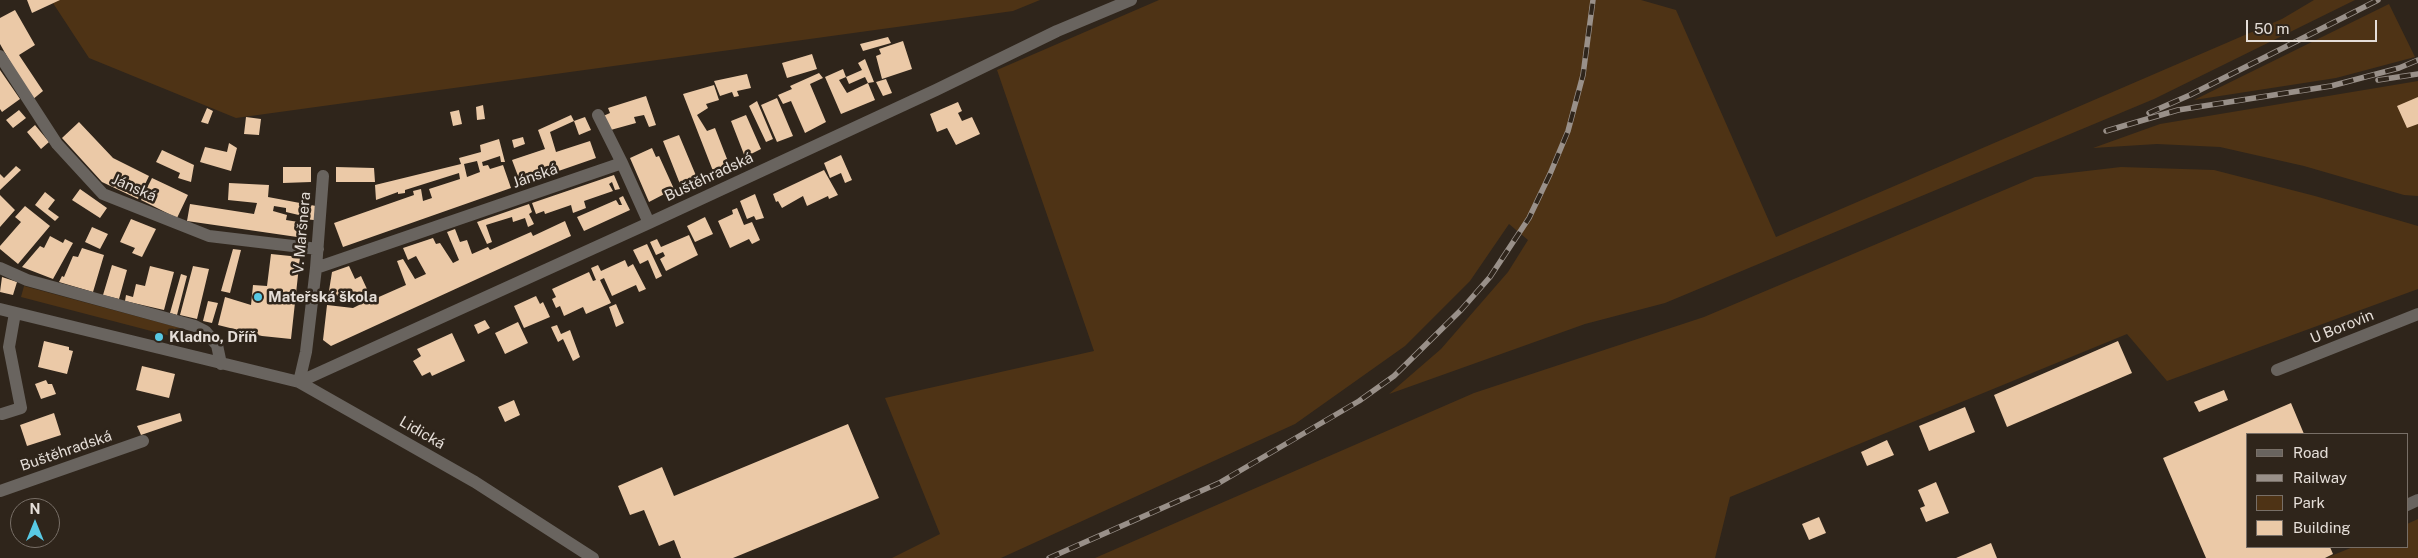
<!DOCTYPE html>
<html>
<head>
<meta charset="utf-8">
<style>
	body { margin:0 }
	#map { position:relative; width:2418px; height:558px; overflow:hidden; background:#2f251b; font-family:"Public Sans",sans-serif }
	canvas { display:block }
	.legend { position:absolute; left:2246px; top:433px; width:162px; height:115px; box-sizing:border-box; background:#2f251b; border:1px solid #786f67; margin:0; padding:6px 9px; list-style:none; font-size:15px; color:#e5ded8 }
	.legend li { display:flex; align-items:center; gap:10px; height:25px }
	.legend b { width:25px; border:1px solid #786f67 }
	.north { position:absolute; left:10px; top:498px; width:50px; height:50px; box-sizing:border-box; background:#2f251b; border:1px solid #786f67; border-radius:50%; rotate:0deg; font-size:14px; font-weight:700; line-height:20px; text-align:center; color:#e5ded8 }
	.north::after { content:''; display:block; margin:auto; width:18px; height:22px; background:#58c9e4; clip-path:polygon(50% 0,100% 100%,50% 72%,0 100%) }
	.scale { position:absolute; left:2246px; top:20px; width:131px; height:22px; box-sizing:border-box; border:2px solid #e5ded8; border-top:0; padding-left:6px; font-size:15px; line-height:18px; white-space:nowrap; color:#e5ded8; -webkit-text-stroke:4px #2f251b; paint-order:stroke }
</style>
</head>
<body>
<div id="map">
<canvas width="2418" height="558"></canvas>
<ul class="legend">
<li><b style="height:6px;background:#69645f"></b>Road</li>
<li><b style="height:6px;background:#999089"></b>Railway</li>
<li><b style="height:14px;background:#4e3315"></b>Park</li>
<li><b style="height:14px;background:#ebc9a7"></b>Building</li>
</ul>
<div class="north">N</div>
<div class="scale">50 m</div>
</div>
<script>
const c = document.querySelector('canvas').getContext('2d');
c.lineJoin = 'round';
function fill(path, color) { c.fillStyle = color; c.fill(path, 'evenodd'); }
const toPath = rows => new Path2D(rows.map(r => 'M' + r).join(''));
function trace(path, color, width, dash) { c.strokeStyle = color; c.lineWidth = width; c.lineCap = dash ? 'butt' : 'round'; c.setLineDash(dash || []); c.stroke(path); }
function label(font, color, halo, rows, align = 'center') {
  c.font = font + ' "Public Sans",sans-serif'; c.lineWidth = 5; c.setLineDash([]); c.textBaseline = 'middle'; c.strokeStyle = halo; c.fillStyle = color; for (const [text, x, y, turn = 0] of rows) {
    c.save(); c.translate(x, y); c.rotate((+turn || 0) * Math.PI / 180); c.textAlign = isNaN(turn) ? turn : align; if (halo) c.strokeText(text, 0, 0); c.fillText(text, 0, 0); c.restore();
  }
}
fill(toPath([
	[51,0,1040,0,1013,11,236,118,89,58],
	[1159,0,1641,0,1676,10,1776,237,2282,19,2314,0,2355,0,2154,99,1665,303,1585,324,1389,394,1441,349,1508,272,1528,240,1509,224,1470,281,1405,346,1295,424,1001,558,892,558,940,534,885,398,1094,351,997,70],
	[2389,4,2415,57,2336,78,2194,100],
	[2418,81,2418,196,2404,195,2304,166,2220,147,2157,144,2093,148,2160,124],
	[2121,167,2214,170,2315,196,2418,226,2418,289,2167,381,2127,334,1730,497,1715,558,1095,558,1474,393,1704,317,2035,177],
	[24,286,180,328,178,338,21,297],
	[2418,519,2418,558,2326,558,2353,547,2407,547,2407,524]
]), '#4e3315');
fill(toPath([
	[27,0,60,0,32,13],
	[15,10,35,45,19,55,43,91,32,100,0,44,0,18],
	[888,37,891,43,863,51,860,44],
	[903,41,912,69,882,79,876,56,881,54,879,49],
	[812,54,817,69,787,78,782,63],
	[865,59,874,82,868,83,865,77,849,84,846,77,862,70,858,63],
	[843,69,846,77,839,80,847,93,868,83,875,100,841,114,825,77],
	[0,70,20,99,2,112,0,109],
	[819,73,823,78,810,84,826,122,805,133,791,101,783,104,778,95,792,89,790,86],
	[747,74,751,88,737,91,739,96,734,97,732,92,720,96,714,81],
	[886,79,892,93,883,96,876,82],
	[714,85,719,100,706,104,708,108,697,115,707,131,715,128,729,164,713,171,683,94],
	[646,96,656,125,649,127,644,115,634,117,636,123,607,131,601,117,610,113,608,108],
	[2418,97,2418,124,2407,128,2397,106],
	[777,98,793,136,777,142,761,105],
	[757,101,773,139,766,142,749,106],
	[958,102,962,111,958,113,962,121,972,117,980,134,956,145,947,128,937,132,930,114],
	[483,105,485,119,477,120,476,107],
	[207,108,213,111,208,124,201,122],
	[19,110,26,118,13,128,6,120],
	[459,110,462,124,453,126,450,112],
	[571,115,574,121,550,132,556,152,590,141,596,158,521,184,512,160,545,149,538,130],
	[746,115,761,149,745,157,731,121],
	[246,117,261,119,259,135,244,134],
	[585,117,591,130,579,135,574,121],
	[79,122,113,158,149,176,138,199,102,182,62,138],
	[35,125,49,142,41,149,27,132],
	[679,135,697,178,680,184,663,141],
	[523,137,525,144,514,148,512,140],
	[499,139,505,162,501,162,500,156,482,162,483,166,488,165,490,169,503,165,511,188,343,247,334,223,414,195,413,191,421,189,423,201,432,198,429,189,460,179,459,173,405,190,405,193,398,194,398,192,376,200,375,185,461,164,459,158,481,152,480,145],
	[477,161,480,172,467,177,464,164],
	[229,143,237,148,231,171,200,162,205,147,227,152],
	[652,148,656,157,659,156,674,189,649,202,630,158],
	[162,150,194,165,191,182,178,178,180,173,156,162],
	[841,155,852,180,845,183,841,173,830,178,824,163],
	[16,166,21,170,0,190,0,174,4,178],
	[283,167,311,167,311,182,283,183],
	[336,167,374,168,375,182,336,182],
	[824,170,838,195,829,199,828,196,807,206,803,196,782,208,778,201,776,202,773,194],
	[614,175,620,189,615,190,612,182,609,184,613,191,584,201,586,208,573,213,571,205,545,214,544,211,536,214,532,203],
	[152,178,188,195,177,218,141,200],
	[229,183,269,185,268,197,316,206,314,220,303,219,303,216,286,212,286,208,274,206,273,211,287,215,286,220,305,223,304,238,187,221,190,204,254,214,257,203,228,200],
	[80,189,107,208,100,218,72,200],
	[45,192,55,200,48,209,59,217,55,221,35,205],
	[755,194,764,218,756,220,754,216,747,219,740,201],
	[0,195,15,210,0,227],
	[623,196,630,210,584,231,577,217,616,200,619,205,622,205,619,198],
	[529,204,532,212,529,214,534,224,528,227,525,218,513,222,512,217,486,225,492,242,487,244,477,222],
	[25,206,50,226,18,264,0,249,0,246,21,222,15,217],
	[737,208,744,225,752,222,760,240,752,244,749,239,730,248,718,221,733,214,732,210],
	[705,217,713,234,695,242,687,226],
	[131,219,156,229,142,257,132,253,135,248,120,242],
	[565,221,571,236,331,346,323,340,327,305,353,308,361,304,356,295,361,292,328,297,332,272,349,266,355,279,361,276,372,300,406,285,397,261,403,259,415,279,426,274,416,256,408,260,403,248,433,238,436,244,440,243,453,263,459,260,447,232,455,229,460,242,467,240,472,254,488,247,490,250,531,232,533,236],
	[92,227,108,234,100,249,85,242],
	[689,235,698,255,666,271,660,259,665,256,663,252,656,255,650,242,657,239,661,247],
	[50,236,63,243,65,239,73,243,53,279,22,267,40,246,44,248],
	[647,244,662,276,656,279,648,260,640,264,633,250],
	[82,248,104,255,93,292,59,282,62,276,64,277,73,256,78,257],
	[233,249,241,250,230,293,221,291],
	[271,254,300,257,291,339,262,336,218,325,225,297,251,305,253,285,267,286],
	[625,260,628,267,633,264,646,289,639,292,636,285,612,296,604,278,600,280,611,303,586,314,583,307,564,316,560,306,556,308,552,299,556,297,552,289,589,272,593,281,596,280,591,268,598,265,601,271],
	[112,265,127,270,119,299,103,295],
	[150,266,174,272,164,310,125,301,126,295,133,297,136,284,145,286],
	[193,266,209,269,197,319,180,315],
	[181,274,187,276,177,315,170,313],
	[2,277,17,282,13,295,0,292],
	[536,296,540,304,543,302,550,317,524,328,514,306],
	[208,301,218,303,212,323,203,321],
	[616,304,624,323,616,327,609,307],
	[485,320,490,328,478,334,474,325],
	[518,322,528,343,505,354,495,333],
	[557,325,561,334,570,330,580,357,573,361,563,339,558,342,551,327],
	[452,333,465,361,432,376,430,372,422,376,413,361,421,356,417,349],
	[44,341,69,347,69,350,73,351,67,374,38,367],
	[2118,341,2132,373,2007,427,1994,395],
	[142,366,175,374,169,398,136,390],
	[46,380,48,384,52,384,56,394,41,399,35,384],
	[2224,390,2228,400,2199,412,2194,402],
	[514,400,520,415,505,422,498,407],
	[2291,403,2304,434,2247,434,2247,547,2330,547,2333,554,2325,558,2206,558,2163,458],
	[1965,407,1975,432,1929,451,1919,426],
	[54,413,61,435,27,446,20,425],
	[180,413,182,421,141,435,137,426],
	[848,424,879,498,733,558,681,558,674,540,659,546,644,510,630,515,618,486,662,467,674,496],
	[1887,440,1894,455,1867,466,1861,452],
	[1936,482,1949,513,1926,522,1920,508,1925,506,1918,490],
	[1819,517,1826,533,1809,540,1802,524],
	[1991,543,1997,558,1956,558]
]), '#ebc9a7');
trace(toPath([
	[0,56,57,144,103,194,209,236,318,249],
	[598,115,622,163,649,223],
	[0,268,27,280,195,326,205,331,217,345,221,364],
	[316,268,622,163],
	[0,309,299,382,475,482,593,558],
	[2277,370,2418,314],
	[299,382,649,223,936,90,1057,31,1131,0],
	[299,382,306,352,316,268,323,176],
	[2,414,21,408,9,347,15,313],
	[0,491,143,441],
	[2407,505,2418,500]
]), '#69645f', 12);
const rail = toPath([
	[2378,80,2418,74],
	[2149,113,2190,95,2378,0],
	[2106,131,2178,110,2331,86,2399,68,2418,60],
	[1049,558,1219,483,1359,401,1394,376,1461,310,1490,277,1529,218,1550,174,1568,131,1583,75,1593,0]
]);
trace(rail, '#999089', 5.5);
trace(rail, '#2f251b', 4, [11]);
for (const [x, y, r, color] of [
	[258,297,5,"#58c9e4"],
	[159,337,5,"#58c9e4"]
]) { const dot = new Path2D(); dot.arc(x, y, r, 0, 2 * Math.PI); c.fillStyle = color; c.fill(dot); trace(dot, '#2f251b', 2); }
label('15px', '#e5ded8', '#2f251b', [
	["Jánská",535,176,-19],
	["Buštěhradská",709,177,-25],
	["Jánská",134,188,24],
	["V. Maršnera",302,233,-85],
	["U Borovin",2342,327,-22],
	["Lidická",422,433,30],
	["Buštěhradská",66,451,-19]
]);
label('bold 15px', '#e5ded8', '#2f251b', [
	["Mateřská škola",268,297],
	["Kladno, Dříň",169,337]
], 'left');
</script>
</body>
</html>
